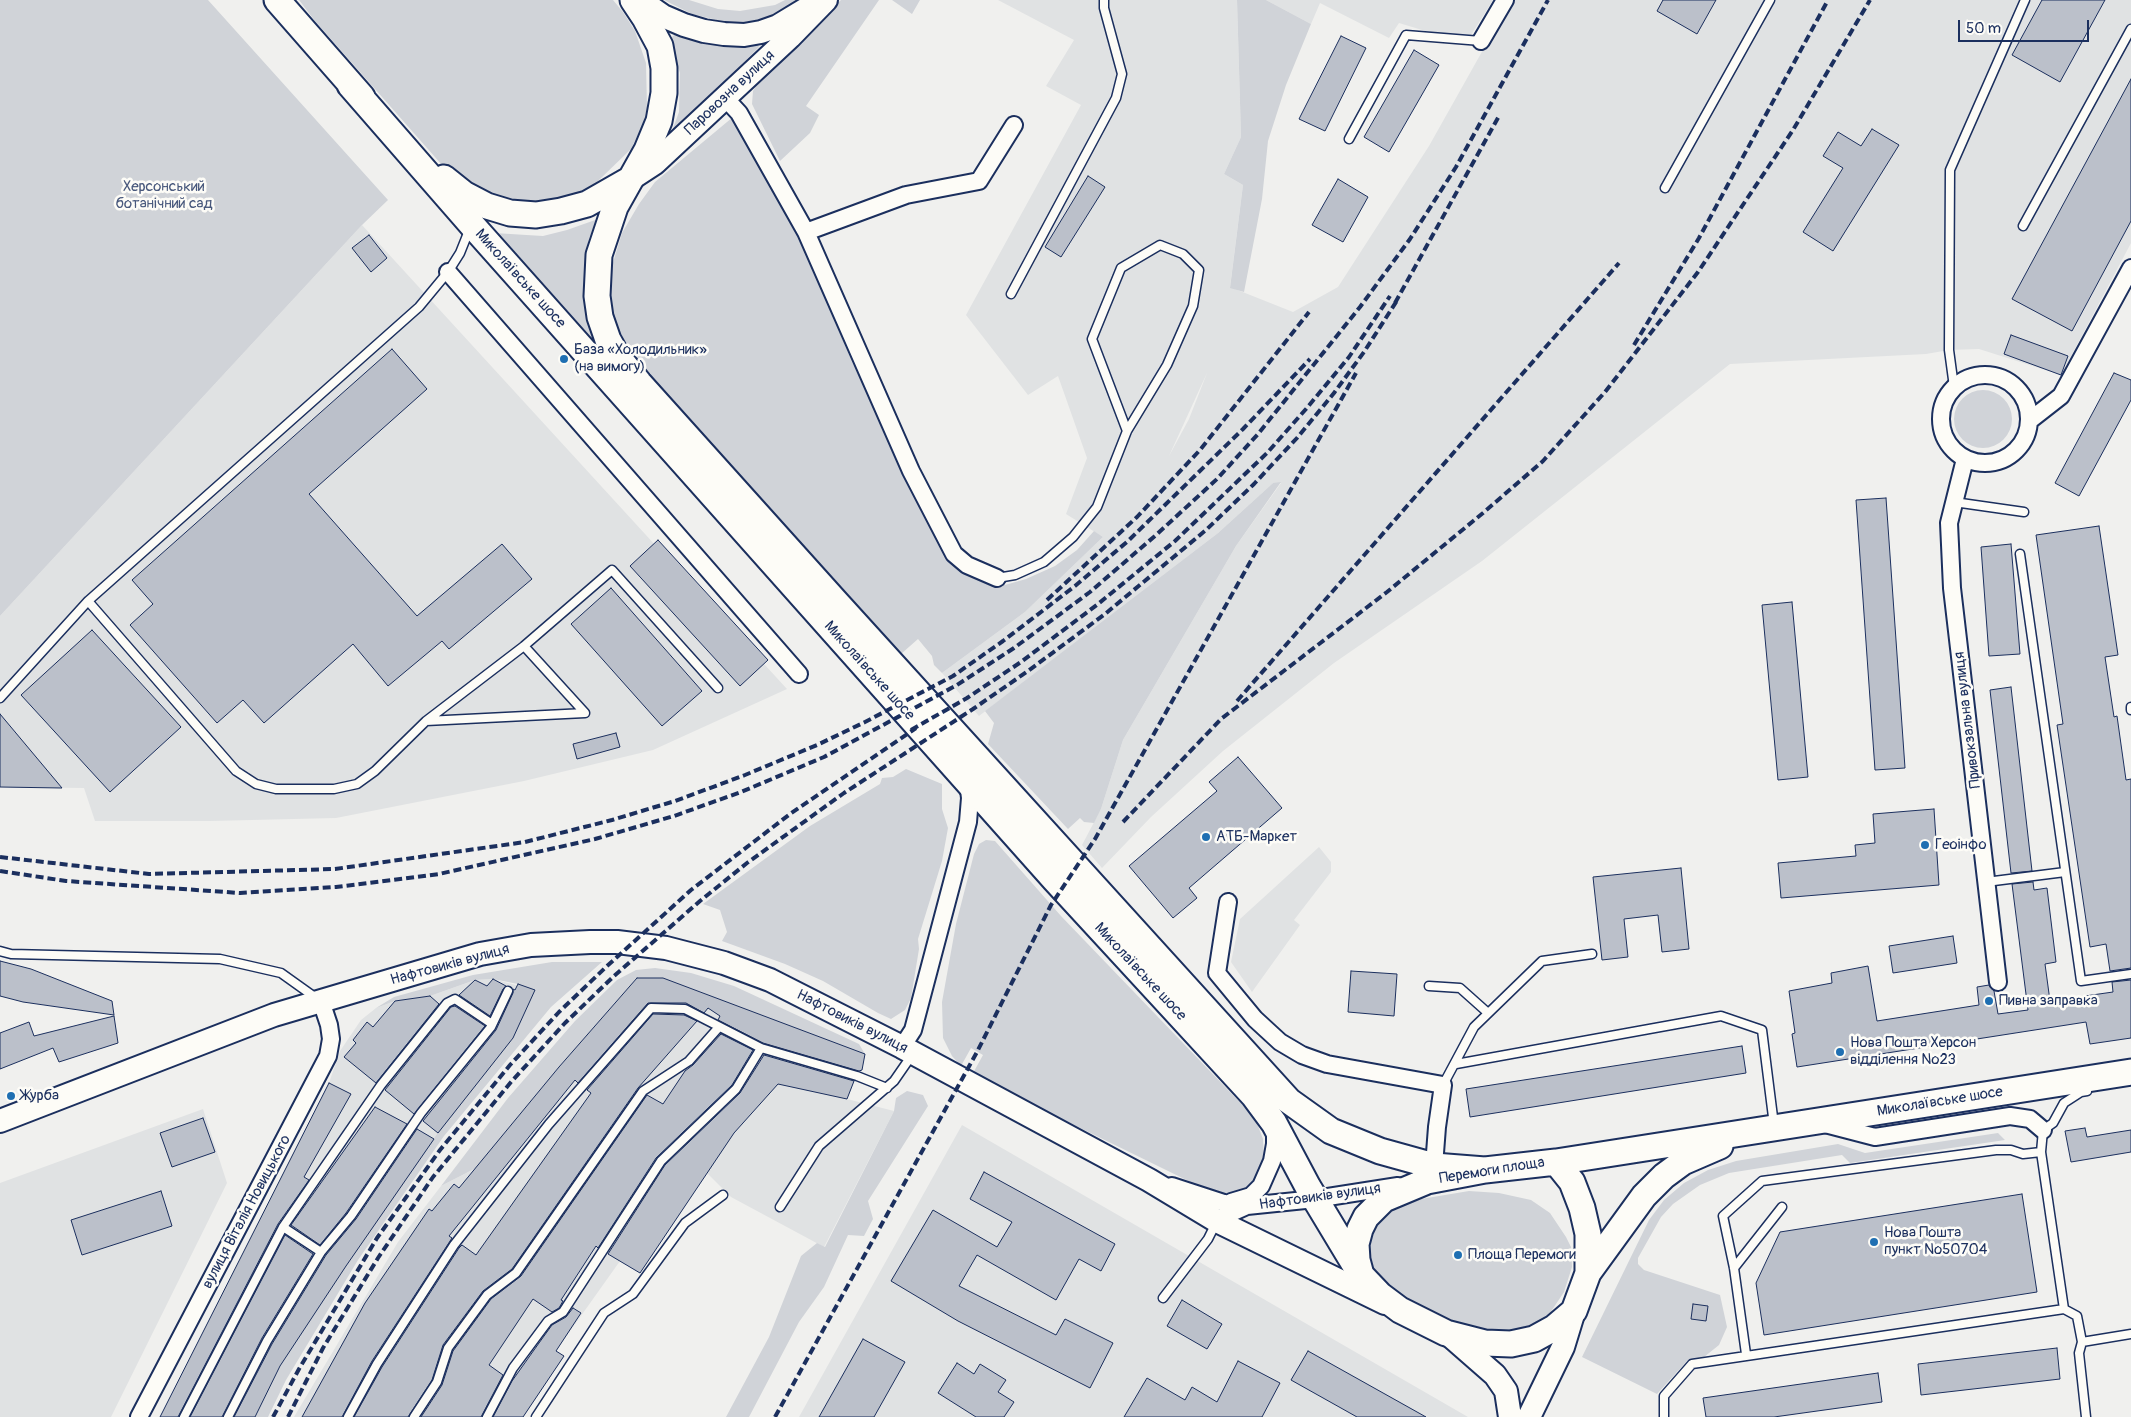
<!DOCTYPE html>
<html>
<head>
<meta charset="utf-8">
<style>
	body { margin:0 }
	#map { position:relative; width:2131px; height:1417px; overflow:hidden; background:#f0f0ee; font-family:Pangolin,sans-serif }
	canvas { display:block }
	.scale { position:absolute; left:1958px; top:20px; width:131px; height:22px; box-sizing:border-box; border:2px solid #1b2f5e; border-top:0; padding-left:6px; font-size:15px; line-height:18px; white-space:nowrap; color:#1b2f5e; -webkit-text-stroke:4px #fdfcf7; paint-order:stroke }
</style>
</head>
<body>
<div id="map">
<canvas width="2131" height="1417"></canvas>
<div class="scale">50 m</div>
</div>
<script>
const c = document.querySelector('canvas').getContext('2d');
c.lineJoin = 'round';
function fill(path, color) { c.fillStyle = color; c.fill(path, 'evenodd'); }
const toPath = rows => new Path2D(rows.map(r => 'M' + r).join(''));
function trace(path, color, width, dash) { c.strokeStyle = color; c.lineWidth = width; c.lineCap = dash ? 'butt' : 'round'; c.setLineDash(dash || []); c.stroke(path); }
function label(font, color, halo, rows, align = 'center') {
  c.font = font + ' Pangolin,sans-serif'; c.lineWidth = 5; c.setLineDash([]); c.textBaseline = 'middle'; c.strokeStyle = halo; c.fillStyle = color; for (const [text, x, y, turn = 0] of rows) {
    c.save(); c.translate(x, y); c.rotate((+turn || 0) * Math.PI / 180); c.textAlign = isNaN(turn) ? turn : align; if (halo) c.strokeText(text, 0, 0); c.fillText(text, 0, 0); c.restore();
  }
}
fill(toPath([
	[998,0,1237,0,1241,137,1224,174,1243,185,1230,287,1293,312,1338,287,1429,146,1511,0,2131,0,2131,243,2061,375,1979,349,1949,350,1926,354,1730,364,1482,561,1334,663,1223,751,1151,817,1102,868,1082,845,1101,809,1123,740,1236,546,1281,483,1273,483,1218,533,979,716,942,673,1025,612,1103,537,1066,514,1087,458,1058,376,1028,395,966,315,1081,105,1046,86,1074,40],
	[1207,373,1189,419,1169,456],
	[1266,0,1493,0,1471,35,1432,33,1399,23,1389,38,1320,3,1311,24],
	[362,225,787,689,653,750,524,781,336,818,210,821,95,821,84,788,0,787,0,616],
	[1319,847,1331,862,1331,872,1294,920,1300,925,1252,992,1231,962,1240,919],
	[637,978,663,978,865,1054,862,1070,857,1076,847,1099,894,1111,824,1247,731,1197,707,1173,640,1273,620,1261,556,1351,564,1356,523,1417,294,1417,398,1242,441,1186,476,1168,559,1067],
	[493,979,535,990,513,1038,346,1266,280,1366,255,1417,160,1417,329,1083,340,1051,361,1020,376,1008,395,1001,430,996,475,980],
	[203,1109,227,1183,111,1417,0,1417,0,1183],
	[962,1125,1468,1417,799,1417]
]), '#e0e2e3');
fill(toPath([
	[0,0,208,0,388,200,362,225,0,616],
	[299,0,613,0,623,12,635,31,646,63,647,108,643,124,631,149,598,181,584,191,544,203,521,203,499,199,460,180,442,165,315,21],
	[664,0,689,0,718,9,740,11,775,5,785,0,805,0,774,17,738,23,725,22,692,14],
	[841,0,879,0,806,106,819,115,810,133,780,161,752,104,753,91,760,80],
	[892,0,920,0,912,14],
	[1237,0,1266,0,1311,24,1286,85,1268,141,1262,199,1244,292,1230,288,1243,185,1224,174,1241,137],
	[676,33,691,40,708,44,725,45,757,43,759,47,675,132,672,131,679,112,680,73,670,39],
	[733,117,791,215,852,362,910,477,946,556,961,571,975,578,990,583,1005,585,1026,579,1055,566,1077,550,1094,531,1103,537,1025,612,942,673,934,665,932,656,918,639,901,654,645,373,630,353,612,316,609,296,611,269,622,233,639,204,655,182],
	[598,219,589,238,584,281,586,312,594,344,494,233,543,236,567,230],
	'1954 419a29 29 0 1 1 58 0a29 29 0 1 1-58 0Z',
	[1281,482,1236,546,1123,740,1101,809,1094,823,1084,822,1080,818,1068,829,988,744,994,723,985,711,1218,533,1273,483],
	[906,769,942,784,942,809,948,828,942,861,918,939,919,949,911,998,905,1010,891,1019,878,1013,823,981,785,964,722,941,727,932,720,910,703,904,810,826,880,784,882,778,893,777],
	[986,840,995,841,1061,916,1255,1118,1263,1139,1264,1157,1258,1174,1247,1189,1232,1195,1213,1193,972,1075,983,1055,971,1048,961,1066,952,1056,943,1038,942,1002,956,924,974,854,979,844],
	[552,962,602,962,551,1007,444,1136,358,1260,286,1380,268,1417,255,1417,280,1366,346,1266,444,1124,513,1038,518,984,493,979,475,980,430,996,395,1001,376,1008,394,997,473,975],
	[655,968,691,973,734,986,859,1044,865,1054,663,978,637,978,559,1067,476,1168,441,1186,508,1098,575,1021,617,980,636,970],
	[907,1091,923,1095,928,1106,868,1201,873,1219,864,1236,848,1235,824,1287,799,1322,749,1417,726,1417,769,1337,801,1256,817,1243,825,1247,894,1111,896,1098],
	[1998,1133,2005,1140,1850,1163,1842,1155,1729,1173,1700,1185,1673,1204,1661,1217,1638,1258,1638,1264,1644,1270,1720,1295,1727,1327,1719,1345,1704,1357,1687,1361,1657,1394,1582,1357,1649,1220,1664,1200,1684,1183,1708,1170,1736,1161,1838,1144,1865,1153],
	[1469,1191,1499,1193,1531,1200,1550,1213,1566,1237,1571,1247,1572,1267,1564,1292,1550,1313,1531,1327,1517,1332,1470,1333,1391,1291,1370,1266,1366,1253,1376,1215,1391,1204]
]), '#d0d3d8');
const building = toPath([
	[1663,0,1716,0,1697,34,1657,11,1663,0],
	[2042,0,2105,0,2060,82,2012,55,2042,0],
	[1341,36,1366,48,1325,131,1299,119,1341,36],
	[1414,50,1439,65,1389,152,1364,137,1414,50],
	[2131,79,2131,221,2072,331,2012,299,2131,79],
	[1872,129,1899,145,1833,251,1803,232,1843,168,1823,156,1838,132,1861,146,1872,129],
	[1088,176,1105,187,1061,257,1045,247,1088,176],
	[1338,179,1368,197,1343,242,1312,225,1338,179],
	[369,235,387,258,371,272,352,248,369,235],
	[2011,335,2068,356,2061,375,2004,354,2011,335],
	[392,349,427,389,309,494,417,616,502,544,532,579,449,649,442,641,388,686,353,644,264,723,243,700,217,723,130,625,153,604,132,580,392,349],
	[2114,373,2131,380,2131,400,2079,496,2055,483,2114,373],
	[1886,498,1905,768,1875,770,1856,500,1886,498],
	[2099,526,2118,655,2105,657,2114,717,2117,716,2126,780,2131,779,2131,968,2110,971,2106,944,2090,947,2057,725,2063,724,2036,535,2099,526],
	[658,540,768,660,740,686,630,566,658,540],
	[2011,544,2020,654,1989,656,1981,547,2011,544],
	[611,588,702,691,662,726,571,624,611,588],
	[1792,602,1808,777,1778,780,1762,605,1792,602],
	[92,630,181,727,110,792,21,695,92,630],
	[2011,687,2032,871,2011,873,1990,690,2011,687],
	[0,714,62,788,0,787,0,714],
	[616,733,620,747,577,759,573,744,616,733],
	[1238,757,1282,808,1189,888,1197,898,1173,918,1129,866,1217,791,1209,782,1238,757],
	[1934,809,1939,885,1781,898,1778,863,1856,856,1855,845,1875,843,1873,814,1934,809],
	[1681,868,1689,949,1662,952,1658,915,1624,919,1628,957,1602,960,1593,877,1681,868],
	[2033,882,2034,890,2047,888,2056,962,2045,964,2050,1001,2113,992,2112,982,2131,980,2131,1038,2090,1044,2086,1022,1797,1067,1792,1034,1795,1033,1789,991,1832,983,1831,973,1868,966,1877,1021,1979,1005,1977,987,1989,985,1994,991,1998,1014,2028,1010,2012,884,2033,882],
	[1953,936,1957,963,1893,973,1889,946,1953,936],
	[0,961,31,969,112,1001,114,1015,23,1002,0,996,0,961],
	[1351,971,1397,974,1394,1016,1348,1012,1351,971],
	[637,978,663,978,865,1054,862,1070,859,1071,763,1043,718,1020,720,1016,708,1008,704,1013,686,1003,648,1003,578,1083,575,1080,449,1236,452,1238,372,1361,342,1417,302,1417,365,1303,429,1209,432,1211,454,1184,459,1188,559,1067,637,978],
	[493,979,506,986,503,989,490,1016,459,995,475,980,487,986,493,979],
	[518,984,535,990,513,1038,438,1133,423,1121,496,1030,513,993,513,989,515,990,518,984],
	[430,996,439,1004,376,1083,344,1057,356,1043,353,1040,367,1022,373,1027,395,1001,430,996],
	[455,1006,485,1026,414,1114,385,1090,451,1007,455,1006],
	[653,1014,684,1015,697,1021,638,1088,512,1269,483,1291,443,1345,432,1380,408,1417,354,1417,382,1367,459,1248,462,1245,476,1255,591,1093,587,1090,653,1014],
	[114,1016,118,1043,59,1062,53,1048,0,1069,0,1033,29,1022,34,1036,114,1016],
	[721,1034,753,1050,732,1085,656,1158,598,1248,596,1246,561,1300,563,1301,559,1308,552,1312,533,1299,489,1365,503,1375,481,1417,421,1417,442,1385,453,1351,491,1299,521,1276,647,1095,663,1104,685,1071,693,1065,721,1034],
	[1742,1046,1746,1073,1470,1117,1466,1089,1742,1046],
	[764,1055,854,1081,847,1099,778,1084,734,1133,640,1273,608,1254,665,1165,740,1093,764,1055],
	[329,1083,351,1094,304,1177,309,1180,278,1224,178,1417,160,1417,329,1083],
	[375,1107,407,1124,346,1213,320,1245,291,1225,375,1107],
	[203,1118,215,1152,172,1167,160,1133,203,1118],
	[2085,1128,2087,1137,2131,1130,2131,1152,2071,1162,2065,1131,2085,1128],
	[417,1129,434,1139,346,1266,280,1366,255,1417,234,1417,272,1344,326,1255,356,1219,417,1129],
	[984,1172,1115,1244,1101,1271,1079,1259,1056,1300,977,1255,959,1286,1056,1335,1065,1319,1113,1343,1090,1388,958,1321,891,1281,933,1210,997,1247,1012,1222,970,1199,984,1172],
	[161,1191,172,1226,82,1255,71,1220,161,1191],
	[2022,1194,2037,1292,1764,1335,1756,1283,1780,1232,2022,1194],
	[285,1235,313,1254,262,1338,222,1417,190,1417,285,1235],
	[1182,1300,1222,1324,1207,1349,1167,1326,1182,1300],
	[1693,1304,1708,1306,1706,1321,1691,1319,1693,1304],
	[573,1308,581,1313,556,1351,564,1356,523,1417,493,1417,512,1381,539,1343,552,1325,566,1317,573,1308],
	[863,1339,905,1362,874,1417,819,1417,863,1339],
	[2057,1348,2060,1379,1921,1395,1918,1364,2057,1348],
	[1308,1351,1426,1417,1357,1417,1291,1380,1308,1351],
	[1238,1361,1280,1383,1262,1417,1124,1417,1147,1378,1185,1400,1192,1387,1217,1402,1238,1361],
	[957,1363,974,1374,980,1364,1006,1380,998,1392,1014,1402,1004,1417,976,1417,938,1393,957,1363],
	[1878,1373,1882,1402,1774,1417,1706,1417,1703,1398,1878,1373]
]);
fill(building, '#bbc0ca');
trace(building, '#1b2f5e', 1);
const lane = toPath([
	[1349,139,1406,35,1481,41],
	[1665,188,1770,0],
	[2023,226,2131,29],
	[1011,294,1116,98,1122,74,1104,8,1104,0],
	[1954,387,1949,350,1950,170,2025,0],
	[1954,502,2024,512],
	[2020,554,2081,981,2131,974],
	[997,578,1015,575,1044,562,1073,537,1097,507,1127,431,1167,365,1193,306,1199,270,1183,254,1160,245,1121,268,1092,339,1127,431],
	[88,601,236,771,256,784,276,789,334,789,357,784,375,771,426,721,585,713,524,646,612,570,718,688],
	[0,698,88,601,419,307,448,272,460,253,470,228],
	[2131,707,2131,710],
	[426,721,524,646],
	[1986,882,2065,872],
	[0,951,11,954,220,959,281,973,316,998],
	[1429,986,1460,988,1488,1013],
	[1456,1064,1721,1016,1762,1030,1774,1125],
	[1443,1085,1474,1027,1542,961,1592,954],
	[780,1207,819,1146,894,1081,912,1055],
	[283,1227,321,1252],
	[1734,1268,1782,1207],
	[1163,1298,1208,1239,1216,1223],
	[2082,1342,2131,1334],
	[1746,1354,1734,1268,1723,1216,1762,1181,1996,1150,2011,1150,2023,1154,2041,1152],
	[184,1417,283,1227,381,1085,447,1003,455,999,492,1024],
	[228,1417,267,1341,321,1252,351,1216,421,1113,491,1027,508,991],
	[348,1417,377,1364,454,1245,549,1124,651,1008,685,1009,761,1048,857,1076,887,1088],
	[414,1417,437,1382,448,1348,487,1295,516,1273,643,1091,689,1061,719,1027],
	[487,1417,513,1368,548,1321,563,1312,661,1161,736,1089,761,1048],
	[536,1417,604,1313,633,1294,685,1223,723,1195],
	[1664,1417,1664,1396,1692,1364,2064,1309],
	[2086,1417,2079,1353,2082,1342,2077,1316,2064,1309,2041,1152,2043,1130,2053,1123,2064,1103,2081,1092,2087,1091]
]);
const street = toPath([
	[1481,41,1505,0],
	[726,99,739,113,806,232,911,471,954,554,967,565,997,578],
	[806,232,906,195,979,181,1014,125],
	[448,272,799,674],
	'1941 419a44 44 0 1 1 88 0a44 44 0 1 1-88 0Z',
	[2029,421,2061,396,2131,268],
	[1965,459,1949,523,1952,588,1998,982],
	[1228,902,1217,973,1255,1019,1280,1042,1302,1055,1327,1064,1443,1085,1437,1127,1434,1166],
	[902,1047,913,1030,968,822,970,798,968,781],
	[1825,1124,1875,1137,2010,1116,2030,1119,2043,1130],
	[1172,1186,1224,1203,1240,1205],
	[1231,1202,1251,1196,1261,1186,1272,1161,1275,1144,1275,1128],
	[1217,1221,1227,1215,1247,1206,1315,1199,1398,1186],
	[139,1417,328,1056,331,1039,329,1025,321,1001]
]);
const secondary = toPath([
	[640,0,663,16,684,25,704,31,724,34,744,35,761,32,778,26,806,9],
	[629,180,655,163,790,37,826,0],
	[0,1121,274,1015,480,954,531,945,590,942,617,942,666,948,724,963,770,980,902,1047,1149,1180,1217,1221,1385,1303],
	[1447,1333,1495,1375,1506,1391,1510,1417],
	[1529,1417,1563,1347,1574,1311]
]);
const primary = toPath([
	[277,0,362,97],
	[633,0,645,18,660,46,664,68,664,93,659,121,647,150,615,207,599,255,597,296,600,317,608,340,617,356,639,383,835,601,1289,1101,1331,1131,1380,1151,1434,1166,1485,1170],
	[350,85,472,225,1055,880,1254,1096,1274,1123,1308,1187,1361,1275],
	[444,178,464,194,487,206,510,213,536,215,561,211,587,204,629,180],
	[1556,1162,1572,1182,1582,1208,1588,1234,1588,1273,1574,1311,1554,1328,1534,1339,1511,1344,1485,1343,1446,1333,1400,1310,1380,1295,1361,1275,1357,1260,1356,1244,1360,1229,1366,1217,1384,1199,1427,1181,1485,1170,1556,1162,2131,1072],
	[1588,1273,1644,1196,1664,1176,1683,1162,1720,1146]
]);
trace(lane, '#1b2f5e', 11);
trace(street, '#1b2f5e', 20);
trace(secondary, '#1b2f5e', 26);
trace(primary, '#1b2f5e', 29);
trace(lane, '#fdfcf7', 8);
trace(street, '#fdfcf7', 16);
trace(secondary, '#fdfcf7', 22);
trace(primary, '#fdfcf7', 25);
trace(toPath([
	[1395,303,1499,116],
	[1634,345,1699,238,1828,0],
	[1047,600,1137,517,1200,450,1309,312],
	[1237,701,1619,263],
	[911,730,967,698,1021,662,1098,604,1175,541,1267,453,1306,409,1349,357,1390,296],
	[1123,822,1221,719,1387,592,1483,513,1543,461,1605,392,1698,272,1793,130,1870,0],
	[0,857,149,874,335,869,525,842,612,820,675,801,745,775,817,745,865,722,953,676,1003,641,1075,586,1128,541,1243,429,1310,359],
	[0,871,66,881,240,893,336,887,439,874,595,839,674,816,741,792,824,757,957,685,1014,648,1090,592,1156,535,1217,479,1258,434,1360,307,1410,239,1456,167,1548,0],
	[273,1417,299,1369,377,1238,440,1150,510,1065,559,1012,606,967,691,890,790,814,916,728],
	[288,1417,323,1348,378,1258,433,1177,511,1082,565,1023,614,976,700,901,747,863,844,793,973,709,1028,671,1105,614,1206,530,1254,484,1297,438,1334,393,1364,352,1398,299],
	[775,1417,977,1052,1051,905,1095,839,1356,373]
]), '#1b2f5e', 4, [8, 4]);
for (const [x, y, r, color] of [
	[564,359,5,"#1f6fb2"],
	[1206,837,5,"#1f6fb2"],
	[1925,845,5,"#1f6fb2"],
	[1989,1001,5,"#1f6fb2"],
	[1840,1052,5,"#1f6fb2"],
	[11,1096,5,"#1f6fb2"],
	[1874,1242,5,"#1f6fb2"],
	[1458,1255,5,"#1f6fb2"]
]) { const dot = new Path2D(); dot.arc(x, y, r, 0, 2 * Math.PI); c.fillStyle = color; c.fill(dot); trace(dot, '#fdfcf7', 2); }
label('15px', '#1b2f5e', '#fdfcf7', [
	["Паровозна вулиця",730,93,-43],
	["Миколаївське шосе",520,279,48],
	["Миколаївське шосе",869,671,48],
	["Привокзальна вулиця",1968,720,-97],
	["Нафтовиків вулиця",450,965,-15],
	["Миколаївське шосе",1140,972,47],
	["Нафтовиків вулиця",852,1022,27],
	["Миколаївське шосе",1940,1102,-9],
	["Перемоги площа",1492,1171,-9],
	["Нафтовиків вулиця",1320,1197,-8],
	["вулиця Віталія Новицького",247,1212,-62]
]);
label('15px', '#48587c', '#fdfcf7', [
	["Херсонський",164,187],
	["ботанічний сад",164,204]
]);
label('15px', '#1b2f5e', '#fdfcf7', [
	["База «Холодильник»",574,350],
	["(на вимогу)",574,367],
	["АТБ-Маркет",1216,837],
	["Геоінфо",1935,845],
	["Пивна заправка",1999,1001],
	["Нова Пошта Херсон",1850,1043],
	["відділення №23",1850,1060],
	["Журба",21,1096],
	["Нова Пошта",1884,1233],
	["пункт №50704",1884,1250],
	["Площа Перемоги",1468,1255]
], 'left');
</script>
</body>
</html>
